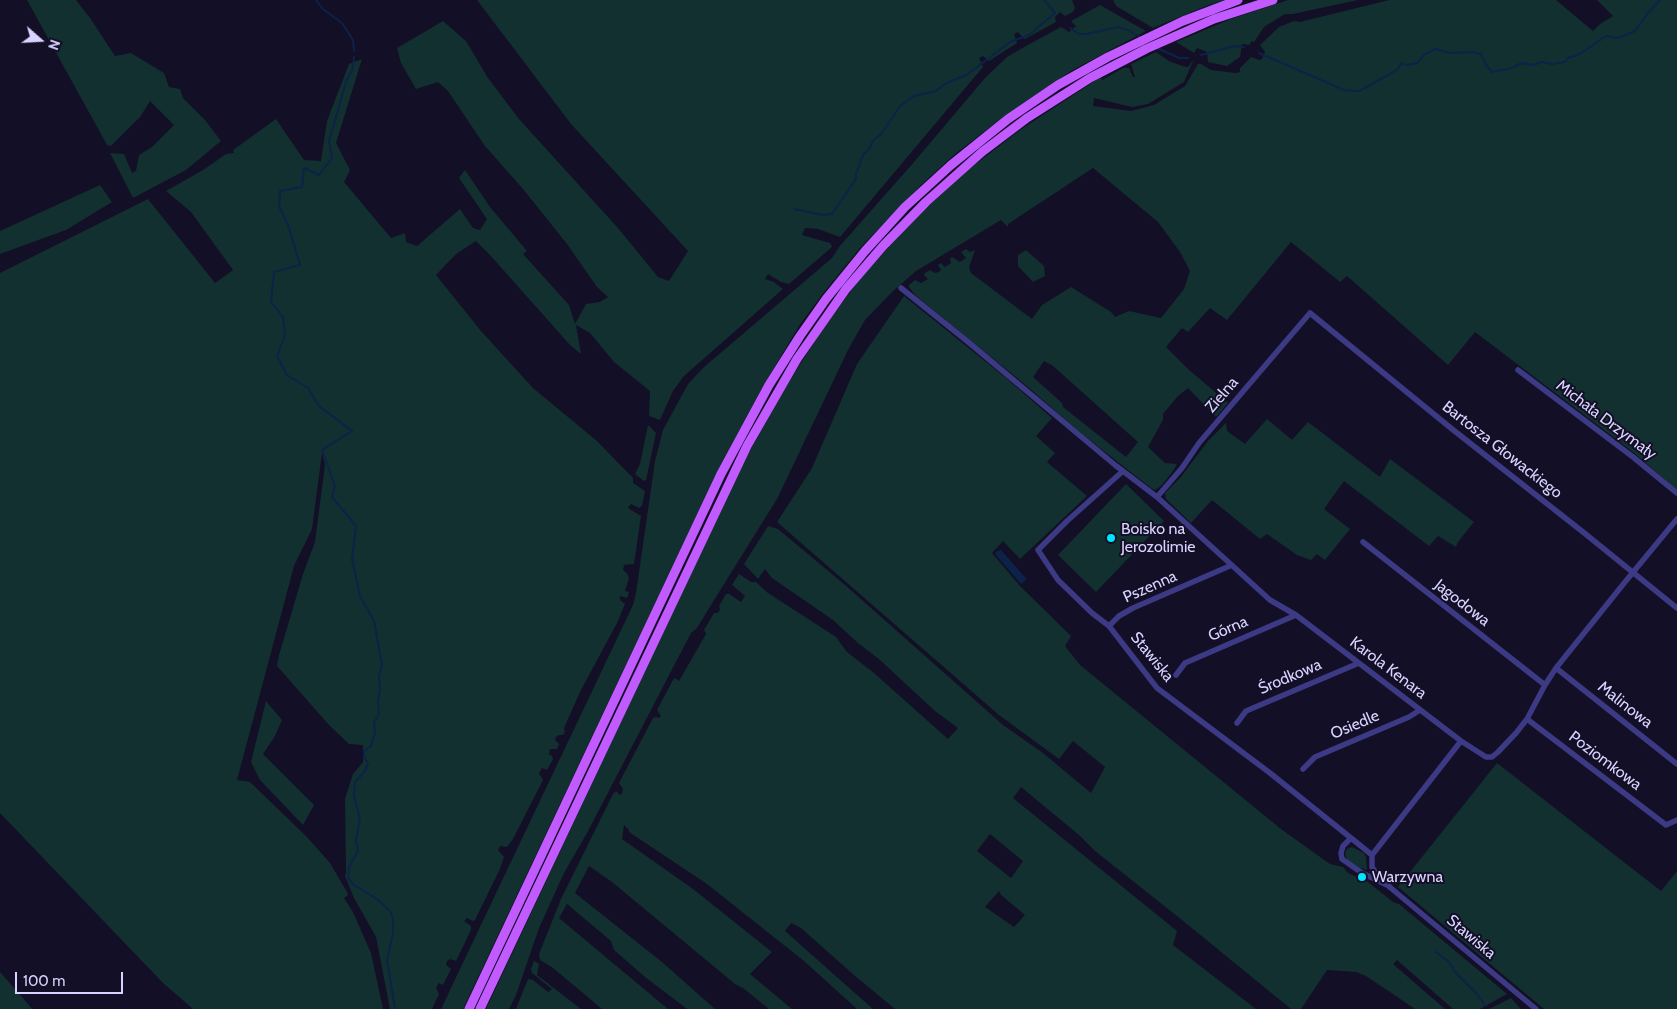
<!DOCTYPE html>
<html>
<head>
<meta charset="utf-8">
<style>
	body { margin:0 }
	#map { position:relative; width:1677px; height:1009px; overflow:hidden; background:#130f26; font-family:Cabin,sans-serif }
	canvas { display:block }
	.north { position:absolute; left:15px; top:15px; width:50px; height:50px; -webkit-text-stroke:4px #130f26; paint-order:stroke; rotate:109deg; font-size:14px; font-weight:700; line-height:20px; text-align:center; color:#d9d4ff }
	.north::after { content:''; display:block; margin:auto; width:18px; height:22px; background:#d9d4ff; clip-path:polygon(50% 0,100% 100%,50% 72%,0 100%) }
	.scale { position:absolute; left:15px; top:972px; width:108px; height:22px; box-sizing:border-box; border:2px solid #d9d4ff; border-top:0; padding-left:6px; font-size:15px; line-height:18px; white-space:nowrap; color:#d9d4ff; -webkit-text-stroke:4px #130f26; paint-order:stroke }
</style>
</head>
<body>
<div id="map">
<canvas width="1677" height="1009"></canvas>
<div class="north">N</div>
<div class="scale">100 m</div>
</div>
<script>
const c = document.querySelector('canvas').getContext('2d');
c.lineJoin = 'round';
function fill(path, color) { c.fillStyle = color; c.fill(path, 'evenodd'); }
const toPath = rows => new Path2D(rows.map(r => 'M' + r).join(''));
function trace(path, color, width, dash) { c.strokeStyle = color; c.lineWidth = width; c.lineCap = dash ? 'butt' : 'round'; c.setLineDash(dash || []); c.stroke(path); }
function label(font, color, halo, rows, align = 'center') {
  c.font = font + ' Cabin,sans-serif'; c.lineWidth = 4; c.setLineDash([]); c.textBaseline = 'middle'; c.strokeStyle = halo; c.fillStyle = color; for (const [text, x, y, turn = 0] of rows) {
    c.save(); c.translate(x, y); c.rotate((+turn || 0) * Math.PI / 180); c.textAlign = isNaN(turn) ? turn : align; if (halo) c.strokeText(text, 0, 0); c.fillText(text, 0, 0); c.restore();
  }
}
fill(toPath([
	[27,0,76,0,90,18,115,56,131,53,164,73,169,87,180,89,183,98,205,120,221,141,186,170,133,198,110,153,124,154,132,173,136,171,139,155,152,147,174,125,150,101,140,117,111,146,107,145],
	[477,0,1072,0,1075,8,1073,12,1065,16,1060,12,1055,17,1056,22,1025,39,1023,38,1018,32,1014,34,1017,43,989,61,983,56,979,58,983,67,840,237,818,229,805,228,802,235,830,243,832,247,789,284,781,282,768,274,765,279,774,282,783,289,684,376,673,391,660,420,649,416,650,391,614,362,590,333,576,325,581,354,570,345,490,255,476,241,456,254,436,275,481,331,533,388,597,441,633,478,633,483,645,491,642,506,639,508,631,504,628,508,641,516,634,564,624,565,623,570,627,573,629,578,625,591,629,592,627,598,620,596,620,600,625,604,617,623,580,692,564,728,565,732,563,735,559,735,556,737,555,740,559,744,557,749,550,749,549,754,552,756,553,759,547,770,542,768,539,773,543,780,513,839,507,847,500,846,498,850,504,857,500,869,475,920,473,921,467,918,464,921,471,926,471,930,456,961,450,959,447,961,446,965,451,969,443,985,439,983,436,988,439,994,432,1009,390,1009,376,937,354,898,345,876,346,872,345,799,353,774,363,762,363,745,349,744,329,725,277,666,279,655,303,574,315,542,325,465,322,453,312,529,294,566,237,780,250,782,307,837,330,863,347,892,348,895,344,898,353,912,371,953,383,1009,193,1009,163,983,0,813,0,273,148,199,215,283,233,270,191,212,166,191,203,170,226,154,234,153,233,150,276,119,304,160,321,161,327,121,349,64,362,59,336,143,350,170,344,182,391,238,405,233,406,242,417,246,460,209,473,228,480,230,487,219,459,178,465,170,490,207,527,251,523,254,569,305,575,324,586,304,600,302,608,297,597,287,567,244,523,189,485,146,448,91,438,82,416,89,401,63,397,48,443,21,466,41,488,78,519,119,618,228,658,277,669,281,688,251,571,124],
	[1113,0,1225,0,1206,6,1153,28,1116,6],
	[1288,0,1358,0,1293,14,1285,14,1264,27,1254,42,1252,41,1249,45,1242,44,1240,57,1227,66,1208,62,1207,52,1197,48,1194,53,1176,42,1231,19],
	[1389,0,1556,0,1593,31,1600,24,1613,16,1597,0,1677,0,1677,490,1633,452,1475,332,1448,365,1347,276,1340,282,1291,242,1227,320,1210,308,1188,332,1182,328,1166,347,1188,369,1228,403,1216,417,1188,388,1178,396,1163,414,1163,420,1148,447,1165,463,1177,464,1173,471,1162,485,1155,490,1151,488,1082,434,1022,382,916,296,909,287,909,285,915,280,921,283,928,279,924,275,925,273,930,270,935,273,939,272,941,270,938,265,941,263,945,267,951,263,950,259,952,257,960,262,966,258,961,252,966,249,970,252,975,250,969,267,971,273,1032,319,1042,305,1071,287,1111,312,1115,317,1129,311,1161,318,1184,289,1190,271,1180,252,1158,222,1093,168,1008,224,1008,227,1001,220,916,271,892,292,865,320,849,348,777,499,711,605,697,628,691,633,587,833,564,873,539,928,516,995,509,1009,486,1009,720,511,747,456,785,388,820,333,859,280,912,221,968,170,1020,130,1101,77,1102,80,1123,68,1129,68,1133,77,1135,77,1131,64,1156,52,1169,61,1182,66,1188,67,1194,59,1184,82,1148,104,1132,107,1094,98,1093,106,1131,111,1154,105,1185,86,1198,64,1201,64,1211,70,1235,73,1240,72,1240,68,1251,57,1259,60,1262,59,1265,52,1260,45,1279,27,1294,21,1300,22],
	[1044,361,1053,366,1138,442,1126,457,1063,407,1062,403,1033,377],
	[1100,5,1146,31,1071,71,1007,114,955,154,920,186,860,248,821,296,799,326,762,388,720,466,463,1009,441,1009,633,605,636,593,655,461,663,430,688,384,704,367,832,258,839,247,914,162,985,78,1007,57,1026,46,1061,27,1069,32,1076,26,1071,21],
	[100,185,112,202,66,230,0,254,0,231],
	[1026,250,1044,266,1045,276,1033,282,1018,266,1018,255],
	[904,296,1006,378,1052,418,1036,436,1055,453,1047,462,1087,496,1020,559,1003,541,992,553,1020,586,1071,636,1065,646,1080,665,1281,829,1330,864,1343,867,1348,873,1368,882,1393,902,1399,904,1507,994,1480,1009,1453,1009,1397,960,1393,964,1445,1009,1415,1009,1366,976,1356,972,1327,970,1301,1009,1291,1009,1182,920,1095,851,1079,835,1021,787,1013,798,1177,931,1173,945,1256,1009,895,1009,855,976,801,928,791,923,785,931,873,1009,857,1009,804,961,707,884,629,832,629,830,624,825,622,839,693,889,772,952,750,974,792,1009,769,1009,743,988,735,984,612,882,589,866,575,893,662,962,715,1009,687,1009,645,977,614,950,611,941,567,904,559,918,668,1009,602,1009,553,968,540,960,539,954,561,899,613,794,616,791,620,795,622,793,623,789,619,783,653,718,656,717,659,718,661,716,657,710,673,680,675,678,679,681,706,634,704,630,714,613,718,613,720,609,719,606,726,594,729,594,741,602,745,596,732,585,739,574,751,582,756,582,768,593,836,637,847,652,874,673,948,739,958,728,935,711,880,660,858,643,833,620,772,578,765,569,758,579,744,564,768,526,778,529,845,585,1003,725,1043,753,1091,793,1105,767,1073,741,1059,759,999,715,777,522,812,468,857,364],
	[990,834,1023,861,1011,878,977,851],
	[999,891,1001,895,1025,915,1014,927,985,907],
	[1267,419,1292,440,1308,422,1380,477,1390,459,1474,522,1458,542,1456,547,1438,536,1429,546,1344,481,1324,509,1350,529,1325,560,1317,554,1311,560,1297,555,1267,534,1260,539,1212,500,1191,523,1166,499,1165,493,1180,478,1208,441,1226,423,1227,431,1245,444],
	[648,425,656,433,646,480,644,481,635,474,640,464],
	[1126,484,1164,521,1096,592,1058,555],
	[266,701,282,720,275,736,263,754,314,805,303,825,260,780,251,762],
	[1497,763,1661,891,1677,871,1677,1009,1544,1009,1398,887],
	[1352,847,1364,853,1366,857,1367,870,1356,867,1347,860,1345,853,1347,849],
	[534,961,539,964,537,975,581,1009,516,1009,528,979,533,980,548,992,552,989,532,973,531,969],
	[0,972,28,1004,32,1009,0,1009],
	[1511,998,1521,1009,1489,1009]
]), '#12302f');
fill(toPath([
	[1001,550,1024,576,1027,579,1021,584,995,554,997,551]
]), '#0c2248');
trace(toPath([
	[316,0,323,9,342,23,353,40,354,51],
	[1070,28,1079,34,1087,34,1118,27,1128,30,1140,37],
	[1157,48,1179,58,1188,58],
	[1259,53,1344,90,1359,91,1388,75,1398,69,1401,63,1407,65,1417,63,1425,54,1436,49,1450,53,1473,52,1481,54,1486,65,1492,72,1512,68,1522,63,1533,65,1542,62,1552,64,1565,62,1568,58,1580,54,1606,36,1618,38,1635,31,1648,13,1660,0],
	[1201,55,1234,46,1244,47],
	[354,57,353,68,346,82,329,141,332,158,319,175,304,168,302,187,280,191,279,206,288,225,300,265,274,272,271,302,283,317,285,335,277,356,287,375,308,388,319,406,352,431,322,450,335,486,332,497,356,526,352,559,360,596,374,621,382,665,379,676,380,689,378,701,379,714,374,723,375,732,371,746,364,751,364,757,368,763,365,771,355,782,354,796,360,819,356,840,358,851,349,867,348,878,354,885,377,899,390,911,393,918,393,933,387,960,395,1009],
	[794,209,823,215,832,214,856,179,856,174,863,155,869,149,873,141,882,133,900,106,914,96,936,91,945,84,968,74,1010,42,1029,35,1055,13,1044,0],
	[1436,952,1449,962,1455,972,1476,993,1486,1006]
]), '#0c2248', 2);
trace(toPath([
	[901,288,967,341,1115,465,1157,497,1270,600,1296,615,1461,741,1486,757,1492,757,1498,752,1516,733,1527,719,1545,685,1556,668,1625,582,1677,519],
	[1518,370,1633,457,1677,493],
	[1123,471,1067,521,1038,550,1058,580,1092,613,1109,626,1157,688,1270,773,1351,838],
	[1157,497,1182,468,1199,443,1310,313,1452,429,1583,532,1677,608],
	[1363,542,1545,685],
	[1109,626,1119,616,1133,608,1232,565],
	[1556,668,1677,764],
	[1176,675,1185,663,1296,615],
	[1527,719,1666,825,1677,820],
	[1237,723,1246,711,1359,663],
	[1303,769,1315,757,1409,717,1420,710],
	[1372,855,1461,741],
	[1389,886,1362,873,1342,859,1341,853,1343,846,1351,838,1372,855,1372,867,1380,879,1536,1009]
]), '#3d3a85', 5.5);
trace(toPath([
	[469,1009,721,474,769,385,800,336,826,299,865,251,905,207,951,165,1008,119,1058,85,1108,57,1183,21,1238,0],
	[480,1009,747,446,797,359,846,289,883,246,926,202,982,152,1027,118,1090,78,1146,49,1214,19,1273,0]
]), '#c25bff', 9);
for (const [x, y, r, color] of [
	[1111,538,5,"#00e5ff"],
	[1362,877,5,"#00e5ff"]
]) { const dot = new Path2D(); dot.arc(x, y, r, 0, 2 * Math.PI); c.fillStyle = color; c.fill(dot); trace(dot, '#130f26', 2); }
label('16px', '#d9d4ff', '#130f26', [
	["Zielna",1222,395,-49],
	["Michała Drzymały",1606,420,37],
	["Bartosza Głowackiego",1502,450,38],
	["Pszenna",1150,587,-24],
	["Jagodowa",1462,603,38],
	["Górna",1228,629,-23],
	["Stawiska",1152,657,51],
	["Karola Kenara",1388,668,37],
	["Środkowa",1290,677,-23],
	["Malinowa",1625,705,38],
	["Osiedle",1355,725,-23],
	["Poziomkowa",1605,761,37],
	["Stawiska",1471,937,40]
]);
label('16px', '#d9d4ff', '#130f26', [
	["Boisko na",1121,529],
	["Jerozolimie",1121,547],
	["Warzywna",1372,877]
], 'left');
</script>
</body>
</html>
